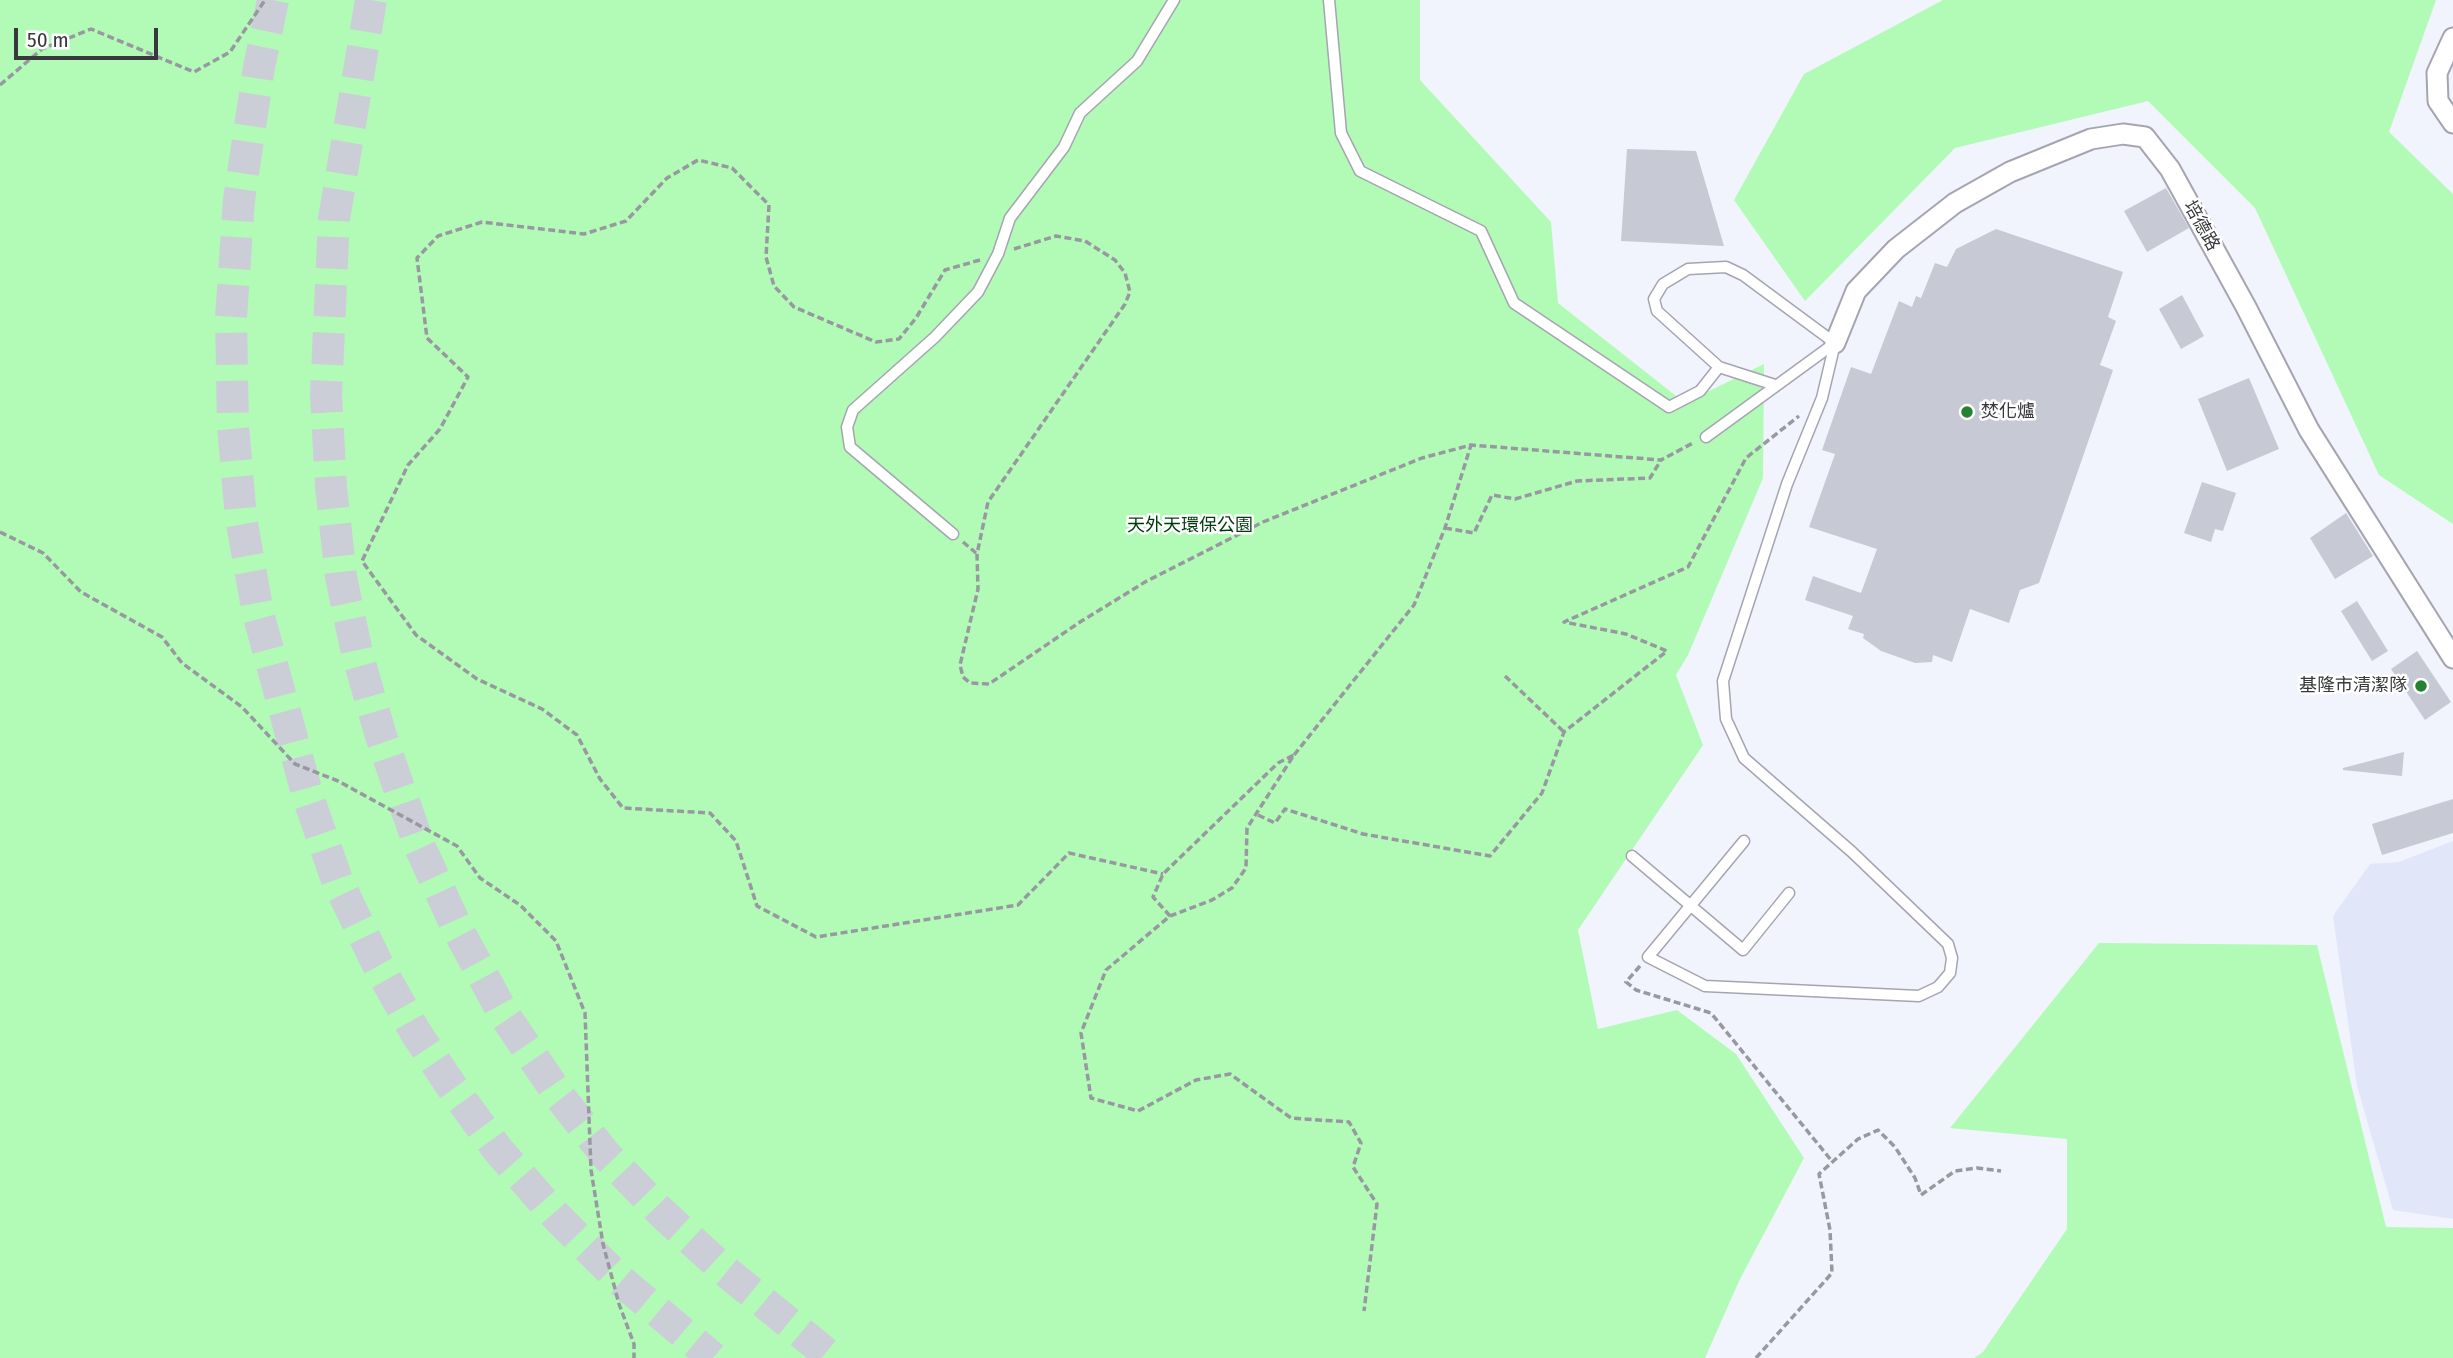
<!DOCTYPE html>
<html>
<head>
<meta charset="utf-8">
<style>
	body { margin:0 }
	#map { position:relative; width:2453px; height:1358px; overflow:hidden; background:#f1f3fd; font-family:"Fira Sans Condensed",sans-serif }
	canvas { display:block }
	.scale { position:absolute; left:14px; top:28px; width:144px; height:32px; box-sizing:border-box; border:4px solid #38393d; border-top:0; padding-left:9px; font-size:21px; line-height:24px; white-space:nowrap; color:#38393d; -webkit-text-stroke:5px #fff; paint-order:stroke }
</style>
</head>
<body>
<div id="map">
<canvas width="2453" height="1358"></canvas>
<div class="scale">50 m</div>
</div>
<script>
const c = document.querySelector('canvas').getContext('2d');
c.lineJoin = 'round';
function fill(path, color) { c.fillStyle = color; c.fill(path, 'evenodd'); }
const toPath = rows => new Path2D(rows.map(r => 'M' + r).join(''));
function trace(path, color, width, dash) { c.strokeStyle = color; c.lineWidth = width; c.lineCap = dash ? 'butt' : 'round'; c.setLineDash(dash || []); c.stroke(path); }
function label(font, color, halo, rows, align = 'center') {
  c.font = font + ' "Fira Sans Condensed","Noto Sans TC",sans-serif'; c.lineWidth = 5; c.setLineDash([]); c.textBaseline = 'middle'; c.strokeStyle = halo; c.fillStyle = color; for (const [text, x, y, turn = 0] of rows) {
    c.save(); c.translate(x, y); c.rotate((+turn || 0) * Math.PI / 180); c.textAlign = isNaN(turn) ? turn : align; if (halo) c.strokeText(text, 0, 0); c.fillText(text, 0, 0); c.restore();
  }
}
fill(toPath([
	[2453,841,2453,1219,2393,1210,2357,1086,2333,916,2370,864,2399,862]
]), '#e2e6f9');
fill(toPath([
	[0,0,1420,0,1420,80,1551,222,1558,303,1685,403,1764,364,1763,478,1688,655,1676,675,1703,745,1578,930,1598,1029,1677,1010,1736,1054,1804,1158,1739,1281,1705,1358,0,1358],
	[1943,0,2436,0,2389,132,2453,194,2453,524,2379,475,2255,208,2148,101,1955,148,1805,301,1734,200,1804,74],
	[2099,943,2317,945,2386,1227,2453,1228,2453,1358,1974,1358,1983,1352,2067,1229,2067,1139,1950,1128]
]), '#b2fbb6');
fill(toPath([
	[1627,149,1696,151,1724,246,1621,241],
	[2166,188,2189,228,2147,252,2124,211],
	[1996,229,2123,272,2108,317,2116,321,2100,365,2113,370,2039,583,2020,590,2009,623,1970,609,1952,662,1933,655,1932,662,1915,663,1881,651,1863,638,1864,634,1848,629,1853,616,1805,600,1813,576,1861,593,1877,549,1809,527,1835,454,1822,450,1851,367,1871,374,1899,301,1912,307,1916,296,1921,298,1935,263,1947,267,1956,249],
	[2182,295,2204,336,2181,349,2159,309],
	[2249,378,2279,449,2227,471,2198,399],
	[2202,482,2236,493,2223,531,2215,529,2211,542,2184,533],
	[2346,513,2373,556,2335,579,2310,538],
	[2357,601,2388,651,2372,661,2341,611],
	[2417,651,2451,702,2425,720,2391,669],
	[2404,752,2402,776,2343,770,2343,768],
	[2453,799,2453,833,2382,855,2372,824]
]), '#c7c9d5');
trace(toPath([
	[273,0,259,67,239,200,231,318,233,426,241,518,258,613,308,797,337,880,377,963,416,1033,452,1087,498,1150,556,1216,620,1280,713,1358],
	[371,0,334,219,326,395,331,487,341,577,357,653,381,736,419,845,457,928,503,1013,560,1097,605,1154,662,1213,724,1270,832,1358]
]), '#ccced7', 32, [32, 16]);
const service = toPath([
	[1329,0,1341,133,1360,171,1481,231,1514,303,1669,407,1700,391,1719,367,1775,385],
	[1719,367,1657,311,1654,299,1663,284,1688,269,1726,267,1743,275,1835,343],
	[1706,437,1835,343],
	[953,534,850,447,847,427,853,410,935,337,978,292,998,254,1010,218,1064,147,1080,113,1137,61,1174,0],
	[1744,841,1648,957,1705,986,1919,996,1938,987,1950,973,1952,958,1948,944,1852,852,1744,758,1726,719,1723,681,1787,484,1822,398,1835,343],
	[1632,856,1743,950,1789,893]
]);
const minor = toPath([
	[2453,38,2437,73,2438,101,2453,123],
	[1835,343,1856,291,1896,249,1955,203,2010,172,2091,139,2123,134,2145,137,2170,169,2246,307,2309,430,2453,658]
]);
trace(service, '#a4a5b1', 13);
trace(minor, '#a4a5b1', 23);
trace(toPath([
	[0,85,42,49,91,29,194,72,230,52,265,0],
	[1014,249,1056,236,1085,241,1115,260,1125,273,1130,292,1125,304,988,502,977,554,978,589,960,665,963,677,970,683,989,684,1080,622,1145,582,1263,522,1422,458,1471,445,1661,460,1693,443],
	[980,260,945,270,916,318,899,339,876,342,794,307,774,286,766,257,769,205,732,168,698,160,667,178,626,221,584,234,482,222,438,236,417,258,427,338,468,377,440,429,408,465,362,561,416,635,477,679,542,709,577,735,600,779,623,808,710,813,736,841,757,906,816,937,1018,905,1069,853,1163,874],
	[1445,528,1474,533,1492,495,1515,499,1577,481,1650,478,1661,460],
	[0,532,43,553,81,592,162,637,182,663,242,707,295,764,338,781,457,846,480,878,520,905,556,941,585,1013,591,1170,603,1244,619,1304,634,1344,634,1358],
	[963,542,976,553],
	[1505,676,1564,732],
	[1294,755,1414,605,1445,528,1471,445],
	[1258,815,1275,823,1285,809,1363,834,1490,856,1542,793,1564,732,1667,651,1626,634,1564,622,1688,567,1746,458,1799,416],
	[1170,916,1153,897,1163,874,1278,763,1294,755,1247,828,1246,868,1232,888,1212,900,1170,916,1106,970,1081,1033,1091,1098,1138,1111,1196,1080,1230,1074,1291,1118,1349,1122,1361,1143,1353,1167,1377,1204,1364,1311],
	[1640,966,1626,982,1636,990,1711,1013,1831,1160],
	[1756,1358,1832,1273,1830,1230,1819,1174,1858,1139,1878,1130,1895,1147,1915,1178,1921,1195,1955,1171,1977,1168,2001,1171]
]), '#9899a0', 3.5, [7, 3.5]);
trace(service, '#fff', 10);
trace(minor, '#fff', 19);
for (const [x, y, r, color] of [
	[1967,412,7,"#258233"],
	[2421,686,7,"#258233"]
]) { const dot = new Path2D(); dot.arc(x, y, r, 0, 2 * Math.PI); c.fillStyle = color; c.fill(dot); trace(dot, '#fff', 2.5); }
label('18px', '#38393d', '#fff', [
	["培德路",2201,226,61]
]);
label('18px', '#38393d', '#fff', [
	["焚化爐",1981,412],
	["基隆市清潔隊",2407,686,"right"]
], 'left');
label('18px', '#00390b', '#fff', [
	["天外天環保公園",1190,526]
]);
</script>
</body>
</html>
